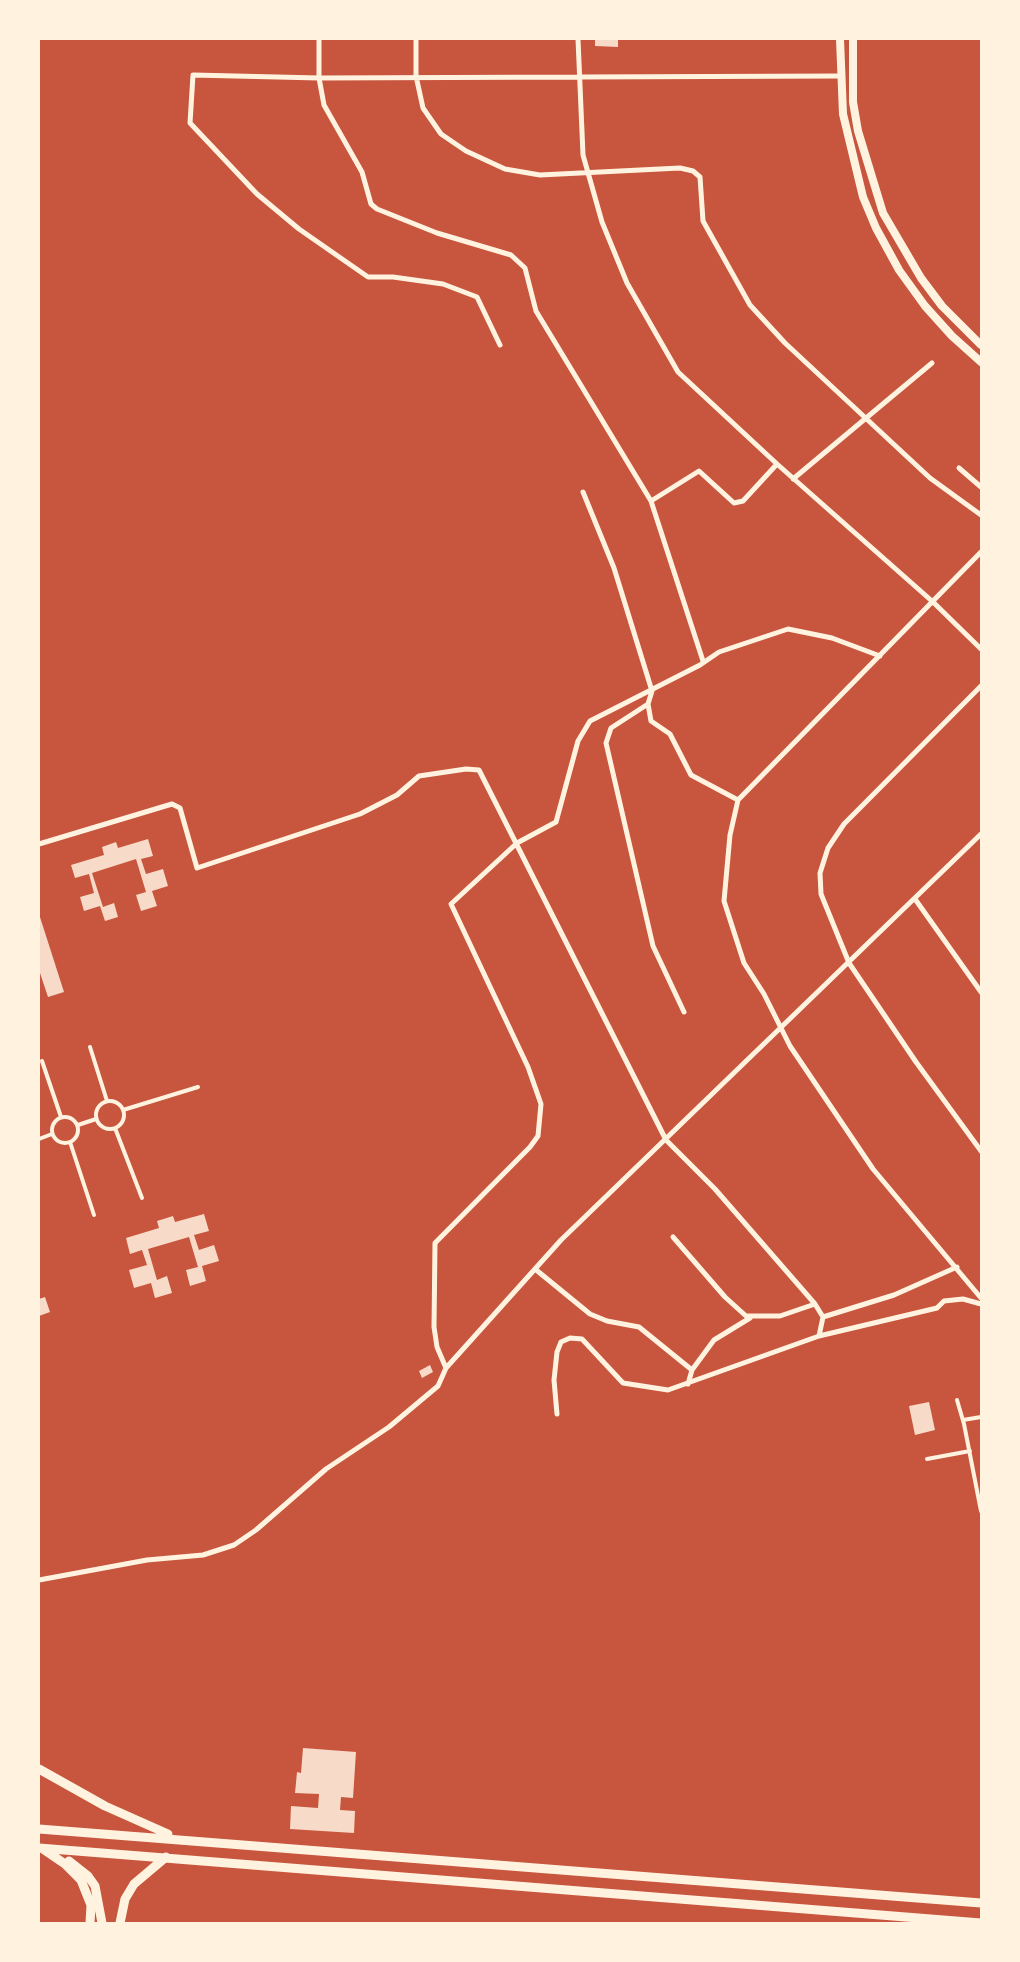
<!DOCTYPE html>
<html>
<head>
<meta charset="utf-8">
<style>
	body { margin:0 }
	#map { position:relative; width:1020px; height:1962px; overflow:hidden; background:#c8553d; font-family:Inter,sans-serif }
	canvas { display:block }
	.frame { position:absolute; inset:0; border:40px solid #fff3e0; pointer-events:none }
</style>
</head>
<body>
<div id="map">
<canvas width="1020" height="1962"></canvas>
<div class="frame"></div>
</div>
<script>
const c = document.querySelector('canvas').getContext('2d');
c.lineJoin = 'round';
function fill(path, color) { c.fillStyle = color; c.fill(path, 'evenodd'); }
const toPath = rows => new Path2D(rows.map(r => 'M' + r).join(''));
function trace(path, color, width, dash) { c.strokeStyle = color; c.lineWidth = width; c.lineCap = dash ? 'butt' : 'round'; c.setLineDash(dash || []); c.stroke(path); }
fill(toPath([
	[595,39,618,39,618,47,595,46],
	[148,839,153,856,141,859,146,874,163,869,168,886,152,891,157,906,141,911,136,895,146,892,136,859,92,873,103,907,114,903,118,917,105,921,100,906,84,911,80,897,94,893,89,874,75,878,71,865,104,855,102,847,116,842,118,848],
	[39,914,64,992,48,997,39,970],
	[204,1214,209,1231,194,1235,199,1250,214,1245,219,1261,202,1266,206,1281,190,1286,186,1270,198,1267,189,1237,148,1249,157,1280,167,1276,172,1293,155,1298,151,1283,134,1288,129,1270,147,1265,142,1250,130,1254,126,1238,159,1228,157,1221,173,1216,175,1222],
	[45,1297,50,1312,39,1316,39,1299],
	[430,1365,433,1372,422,1378,419,1371],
	[929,1402,935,1430,915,1435,909,1406],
	[303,1748,356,1752,353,1798,341,1797,340,1810,355,1811,354,1833,290,1829,291,1806,318,1808,319,1794,295,1793,297,1772,301,1773]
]), '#f7dbc8');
trace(toPath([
	[90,1047,107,1101],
	[42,1061,61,1117],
	'96 1115a14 14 0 1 1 28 0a14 14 0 1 1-28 0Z',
	[123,1110,198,1087],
	'52 1130a13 13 0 1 1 26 0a13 13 0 1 1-26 0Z',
	[78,1125,96,1119],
	[115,1128,142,1198],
	[39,1139,52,1134],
	[70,1142,94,1215],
	[957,1400,964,1424,981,1511],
	[963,1420,981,1417],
	[927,1459,970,1451]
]), '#fff3e0', 4);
trace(toPath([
	[319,39,319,78,324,105,362,172,371,204,377,209,437,233,511,255,525,268,536,311,651,501,703,661],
	[416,39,416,76,423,108,441,134,466,151,505,169,540,175,680,168,693,171,700,177,703,221,750,305,785,343,930,478,981,515],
	[578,39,583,155,602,222,627,283,678,372,777,464,933,602,981,649],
	[500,345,477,297,443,284,393,277,368,277,299,229,257,194,190,123,193,75,319,78,840,76],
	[959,468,981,487],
	[793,479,932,363],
	[583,492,614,568,652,691,648,704,651,721,670,734,691,775,738,800],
	[651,501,699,471,734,503,743,501,777,464],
	[981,552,738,800,730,835,724,901,744,963,764,994,790,1046,873,1169,981,1298],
	[981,686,844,824,828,848,820,873,821,894,849,963,916,1062,981,1151],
	[648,704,611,728,606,743,653,946,684,1012],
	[39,844,172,804,180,808,197,868,360,814,397,795,419,776,466,769,479,770,666,1140,715,1189,815,1304,823,1317,819,1336],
	[915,899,981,992],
	[673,1237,725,1297,746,1316,780,1316,815,1304],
	[535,1269,590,1314,607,1321,639,1327,692,1370,688,1384],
	[823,1317,894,1295,957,1267],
	[446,1368,437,1347,434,1327,435,1243,530,1147,538,1136,541,1104,528,1067,451,904,517,843,556,822,578,741,590,721,700,665,719,652,788,629,832,638,880,656],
	[692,1370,714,1340,750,1318],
	[557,1414,554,1380,557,1352,561,1342,570,1338,582,1339,623,1383,668,1390,819,1336,937,1308,944,1301,963,1299,981,1304],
	[39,1580,147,1560,203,1555,234,1545,256,1530,326,1469,389,1427,438,1386,446,1368,561,1240,981,834]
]), '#fff3e0', 5);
trace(toPath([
	[840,39,843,114,863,197,876,228,899,270,925,306,952,336,981,362],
	[853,39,853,102,858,131,883,213,921,278,942,306,981,345]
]), '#fff3e0', 8);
trace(toPath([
	[39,1769,105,1806,168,1834],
	[39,1829,981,1903],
	[39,1848,981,1923],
	[43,1849,65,1864,81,1880,91,1905,90,1923],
	[69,1861,88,1876,95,1886,102,1923],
	[120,1923,125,1899,134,1884,166,1857]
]), '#fff3e0', 9);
</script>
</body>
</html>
